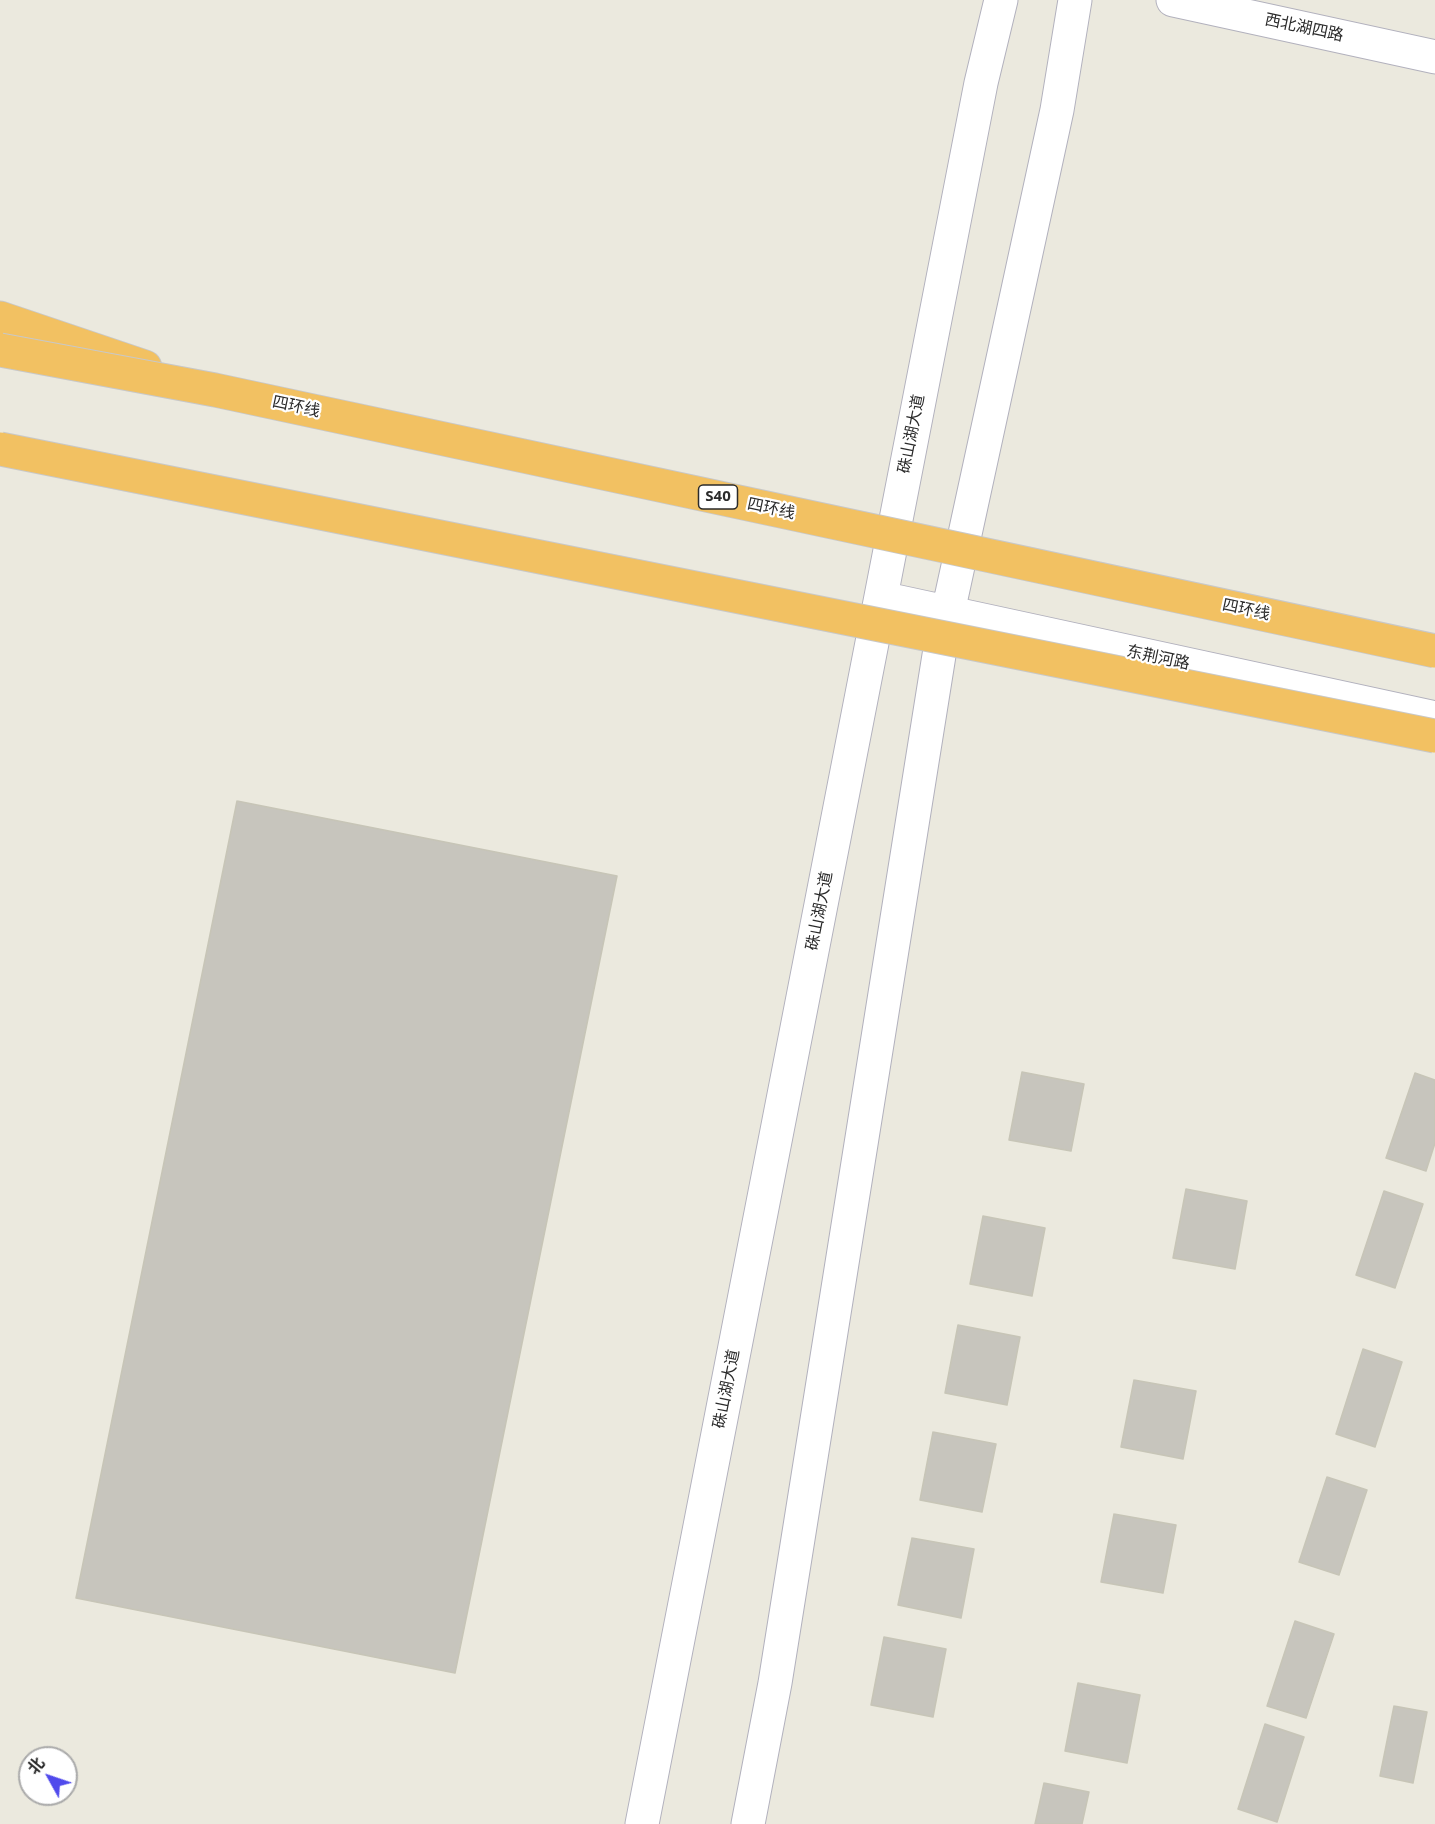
<!DOCTYPE html>
<html>
<head>
<meta charset="utf-8">
<style>
	body { margin:0 }
	#map { position:relative; width:1435px; height:1824px; overflow:hidden; background:#ebe9de; font-family:"Noto Sans","Noto Sans SC",sans-serif }
	canvas { display:block }
	.north { position:absolute; left:18px; top:1746px; width:60px; height:60px; box-sizing:border-box; background:#fff; border:2px solid #aaa; border-radius:50%; rotate:310deg; font-size:16px; font-weight:700; line-height:24px; text-align:center; color:#2b2b2b }
	.north::after { content:''; display:block; margin:auto; width:21px; height:27px; background:#504aec; clip-path:polygon(50% 0,100% 100%,50% 72%,0 100%) }
</style>
</head>
<body>
<div id="map">
<canvas width="1435" height="1824"></canvas>
<div class="north">北</div>
</div>
<script>
const c = document.querySelector('canvas').getContext('2d');
c.lineJoin = 'round';
function fill(path, color) { c.fillStyle = color; c.fill(path, 'evenodd'); }
const toPath = rows => new Path2D(rows.map(r => 'M' + r).join(''));
function trace(path, color, width, dash) { c.strokeStyle = color; c.lineWidth = width; c.lineCap = dash ? 'butt' : 'round'; c.setLineDash(dash || []); c.stroke(path); }
function label(font, color, halo, rows, align = 'center') {
  c.font = font + ' "Noto Sans","Noto Sans SC",sans-serif'; c.lineWidth = 4.5; c.setLineDash([]); c.textBaseline = 'middle'; c.strokeStyle = halo; c.fillStyle = color; for (const [text, x, y, turn = 0] of rows) {
    c.save(); c.translate(x, y); c.rotate((+turn || 0) * Math.PI / 180); c.textAlign = isNaN(turn) ? turn : align; if (halo) c.strokeText(text, 0, 0); c.fillText(text, 0, 0); c.restore();
  }
}
const building = toPath([
	[237,801,617,876,455,1673,76,1598,237,801],
	[1022,1072,1084,1084,1071,1151,1009,1140,1022,1072],
	[1415,1073,1435,1080,1435,1143,1426,1171,1386,1158,1415,1073],
	[1186,1189,1247,1201,1235,1269,1173,1258,1186,1189],
	[1384,1191,1423,1204,1395,1288,1356,1275,1384,1191],
	[983,1216,1045,1228,1032,1296,970,1284,983,1216],
	[958,1325,1020,1337,1007,1405,945,1393,958,1325],
	[1363,1349,1402,1362,1375,1447,1336,1434,1363,1349],
	[1134,1380,1196,1391,1183,1459,1121,1447,1134,1380],
	[933,1432,996,1444,982,1512,920,1500,933,1432],
	[1327,1477,1367,1490,1339,1575,1299,1562,1327,1477],
	[1114,1514,1176,1525,1163,1593,1101,1582,1114,1514],
	[912,1538,974,1549,961,1618,898,1605,912,1538],
	[1295,1621,1334,1634,1306,1718,1267,1706,1295,1621],
	[884,1637,946,1649,933,1717,871,1705,884,1637],
	[1078,1683,1140,1695,1127,1763,1065,1751,1078,1683],
	[1394,1706,1427,1712,1413,1783,1380,1776,1394,1706],
	[1265,1724,1304,1737,1277,1822,1238,1809,1265,1724],
	[1044,1783,1089,1792,1082,1824,1035,1824,1044,1783]
]);
fill(building, '#c7c5bd');
trace(building, '#c7c5b7', 1.5);
const tertiary = toPath([
	[1173,0,1435,57]
]);
const secondary = toPath([
	[881,598,1435,718],
	[642,1824,981,83,1001,0],
	[748,1824,775,1683,940,649,1057,110,1075,0]
]);
const motorway = toPath([
	[0,318,145,367]
]);
trace(tertiary, '#b2b1bd', 35);
trace(secondary, '#b2b1bd', 35);
trace(motorway, '#c8c8c8', 35);
trace(tertiary, '#fff', 33);
trace(secondary, '#fff', 33);
trace(motorway, '#f2c162', 33);
const motorwayBridge = toPath([
	[0,350,215,390,1435,651],
	[0,449,1435,736]
]);
trace(motorwayBridge, '#c8c8c8', 35, []);
trace(motorwayBridge, '#f2c162', 33);
for (const [x, y, w] of [
	[718,497,39]
]) { const box = new Path2D(); box.roundRect(x - w / 2, y - 12, w, 24, 4.5); c.fillStyle = '#fff'; c.fill(box); trace(box, '#2b2b2b', 1.5); }
label('bold 15px', '#2b2b2b', null, [
	["S40",718,497]
]);
label('16px', '#2b2b2b', '#fff', [
	["西北湖四路",1304,28,12],
	["四环线",296,407,12],
	["硃山湖大道",912,434,-79],
	["四环线",771,509,12],
	["四环线",1246,610,12],
	["东荆河路",1158,658,12],
	["硃山湖大道",820,911,-79],
	["硃山湖大道",727,1389,-79]
]);
</script>
</body>
</html>
